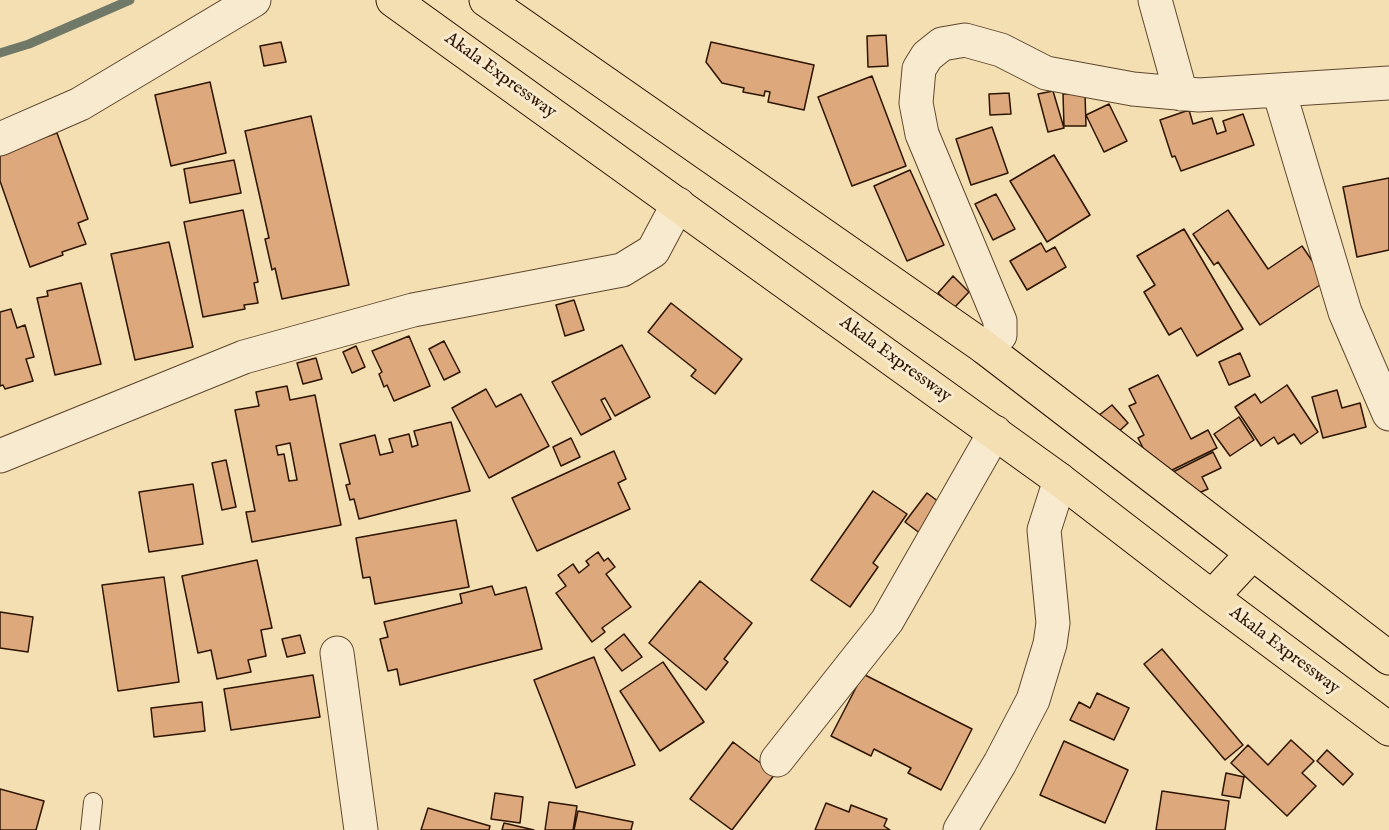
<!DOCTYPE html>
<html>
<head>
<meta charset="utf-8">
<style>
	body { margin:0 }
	canvas { display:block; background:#f4dfb3 }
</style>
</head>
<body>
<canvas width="1389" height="830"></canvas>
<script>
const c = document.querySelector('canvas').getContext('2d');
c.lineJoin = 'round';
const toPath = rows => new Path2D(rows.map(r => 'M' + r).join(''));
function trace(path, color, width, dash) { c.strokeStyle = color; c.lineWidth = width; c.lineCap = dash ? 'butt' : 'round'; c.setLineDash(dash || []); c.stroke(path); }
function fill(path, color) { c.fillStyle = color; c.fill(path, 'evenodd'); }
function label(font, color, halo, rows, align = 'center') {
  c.font = font + ' "IM FELL English",serif'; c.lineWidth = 6; c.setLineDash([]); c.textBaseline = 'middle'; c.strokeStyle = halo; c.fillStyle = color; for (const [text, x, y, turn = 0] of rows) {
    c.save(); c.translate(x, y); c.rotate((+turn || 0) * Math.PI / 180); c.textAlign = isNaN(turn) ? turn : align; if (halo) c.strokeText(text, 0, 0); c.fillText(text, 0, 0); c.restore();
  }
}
trace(toPath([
	[0,53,29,44,130,0]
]), '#707968', 9);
const building = toPath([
	[886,35,888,66,868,67,867,36,886,35],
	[281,42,286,62,264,66,260,46,281,42],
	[711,42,814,65,804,110,768,102,770,92,765,91,764,96,743,92,744,88,722,83,706,62,711,42],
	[872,76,906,166,852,186,818,97,872,76],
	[210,82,226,153,171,166,155,95,210,82],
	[1053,91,1064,128,1048,132,1038,94,1053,91],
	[1009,93,1011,114,990,115,989,94,1009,93],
	[1063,94,1085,94,1086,126,1064,126,1063,94],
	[1109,104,1127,141,1104,152,1086,115,1109,104],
	[1189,110,1193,124,1212,118,1217,134,1226,131,1223,121,1243,114,1254,145,1181,171,1175,156,1172,157,1160,120,1189,110],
	[311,116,349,285,282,299,275,268,272,270,265,239,269,238,245,131,311,116],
	[992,127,1008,173,971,185,956,139,992,127],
	[57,133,88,219,78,223,86,244,62,252,63,255,30,267,0,181,0,153,57,133],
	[1054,155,1090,215,1047,242,1010,181,1054,155],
	[234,160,241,193,190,203,184,169,234,160],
	[910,170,944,245,907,261,874,186,910,170],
	[1389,178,1389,250,1357,257,1343,187,1389,178],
	[996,194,1015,229,993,240,975,204,996,194],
	[243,210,258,282,254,283,258,303,244,305,245,309,203,317,184,222,243,210],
	[1228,210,1268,269,1302,246,1326,281,1260,325,1218,262,1214,265,1193,234,1228,210],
	[1184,229,1243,329,1197,356,1181,328,1169,335,1144,292,1155,285,1137,256,1184,229],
	[169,242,193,347,135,360,111,254,169,242],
	[1041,243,1046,252,1055,247,1066,267,1027,290,1010,261,1041,243],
	[953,276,969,292,954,308,938,293,953,276],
	[81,283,101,364,55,375,37,298,48,296,47,291,81,283],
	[574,300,584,330,565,336,556,305,574,300],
	[671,303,742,359,715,394,691,376,696,370,648,332,671,303],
	[11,309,17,328,25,325,34,357,26,359,33,381,5,389,3,385,0,386,0,312,11,309],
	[409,336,430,386,394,401,387,385,384,387,379,374,382,372,372,351,409,336],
	[444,341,460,372,444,380,429,349,444,341],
	[622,345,650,397,615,416,605,398,601,400,611,419,581,435,552,382,622,345],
	[356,346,365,367,352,373,343,352,356,346],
	[1240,353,1250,376,1229,385,1219,362,1240,353],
	[316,358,322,379,303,384,297,363,316,358],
	[1158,375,1191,439,1208,430,1217,448,1164,474,1153,468,1138,438,1144,435,1129,406,1136,403,1129,389,1158,375],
	[1287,385,1318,432,1301,444,1294,434,1278,444,1274,437,1261,446,1235,407,1255,394,1261,403,1287,385],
	[287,386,290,400,315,395,341,525,252,542,246,512,255,511,235,410,259,406,256,392,287,386],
	[290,443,297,480,289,481,284,454,278,455,276,446,290,443],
	[486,389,496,407,521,394,549,446,489,478,452,408,486,389],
	[1337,390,1342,408,1360,403,1366,427,1323,438,1312,397,1337,390],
	[1112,405,1128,423,1115,435,1098,416,1112,405],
	[1239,417,1254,440,1230,456,1214,434,1239,417],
	[451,422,470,491,359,519,354,499,350,500,346,485,350,484,340,444,375,435,380,455,393,452,389,439,409,434,412,447,418,445,414,431,451,422],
	[571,438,580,457,561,466,553,447,571,438],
	[614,451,626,479,618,483,630,509,537,551,512,498,614,451],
	[1213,452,1221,468,1202,477,1208,489,1194,495,1173,472,1213,452],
	[226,460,236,507,222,510,212,463,226,460],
	[193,484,203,544,149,552,139,492,193,484],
	[873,491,907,514,873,563,878,567,850,607,811,580,873,491],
	[927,493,943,505,921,534,905,522,927,493],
	[456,520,469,587,375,604,370,577,363,578,356,538,456,520],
	[598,552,604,561,608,558,615,567,606,574,631,607,602,628,605,632,592,642,556,593,566,586,558,575,573,564,579,573,589,565,586,561,598,552],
	[257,560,272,628,261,630,266,656,248,660,251,672,217,679,211,650,198,653,182,576,257,560],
	[164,577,179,682,118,691,102,585,164,577],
	[700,581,752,623,724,659,728,662,706,690,649,643,700,581],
	[492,586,495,595,526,587,542,649,400,685,397,669,388,671,380,639,388,637,384,622,462,603,460,594,492,586],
	[0,612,33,617,28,652,0,648,0,612],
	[624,634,642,657,622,671,605,649,624,634],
	[300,635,305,653,287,657,282,639,300,635],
	[1162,649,1243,745,1225,760,1144,664,1162,649],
	[594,657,635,765,576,788,534,680,594,657],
	[663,662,704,722,660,751,620,691,663,662],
	[863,674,972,729,941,790,908,773,911,768,874,749,871,756,831,736,863,674],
	[313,675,320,717,231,730,224,689,313,675],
	[1097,693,1129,708,1114,740,1070,720,1079,702,1090,708,1097,693],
	[202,702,205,731,154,737,151,708,202,702],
	[1291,740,1314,761,1302,773,1316,786,1287,816,1231,763,1248,745,1268,765,1291,740],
	[1064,741,1128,770,1105,823,1040,795,1064,741],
	[733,742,775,774,732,830,690,799,733,742],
	[1327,750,1353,774,1343,785,1317,761,1327,750],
	[1226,773,1244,777,1240,798,1222,795,1226,773],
	[0,789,44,801,36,830,0,830,0,789],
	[1162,791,1229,801,1225,830,1156,830,1162,791],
	[495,793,523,797,520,823,491,819,495,793],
	[549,802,577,806,573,830,545,830,549,802],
	[826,803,849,812,851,805,887,819,884,826,890,830,815,830,826,803],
	[428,808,490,826,489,830,421,830,428,808],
	[578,811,633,822,631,830,574,830,578,811],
	[504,823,534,830,502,830,504,823]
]);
fill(building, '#dca87c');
trace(building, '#2d1401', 1.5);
const lane = toPath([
	[90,830,93,802]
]);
const street = toPath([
	[1155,0,1181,94],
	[1279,91,1345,312,1389,414],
	[0,139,80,104,254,0],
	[984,347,1000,335,1000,321,922,134,916,103,919,69,927,56,942,44,965,40,1001,50,1046,73,1133,89,1199,95,1389,83],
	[0,456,244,357,413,310,622,270,653,251,678,204],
	[337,653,361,830],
	[777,760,887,621,995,432],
	[960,830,1000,763,1033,700,1050,644,1053,623,1044,530,1060,480]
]);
const primary = toPath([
	[393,0,1060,480,1212,597,1389,729],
	[486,0,984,347,1389,658],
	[1212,597,1252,554]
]);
trace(lane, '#5f472e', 20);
trace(street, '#5f472e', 35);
trace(primary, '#2d1401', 35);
trace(lane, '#f8eace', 18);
trace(street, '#f8eace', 33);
trace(primary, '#f4dfb3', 33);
label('18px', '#2d1401', '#f8eace', [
	["Akala Expressway",500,76,36],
	["Akala Expressway",895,360,36],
	["Akala Expressway",1284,651,37]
]);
</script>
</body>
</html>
